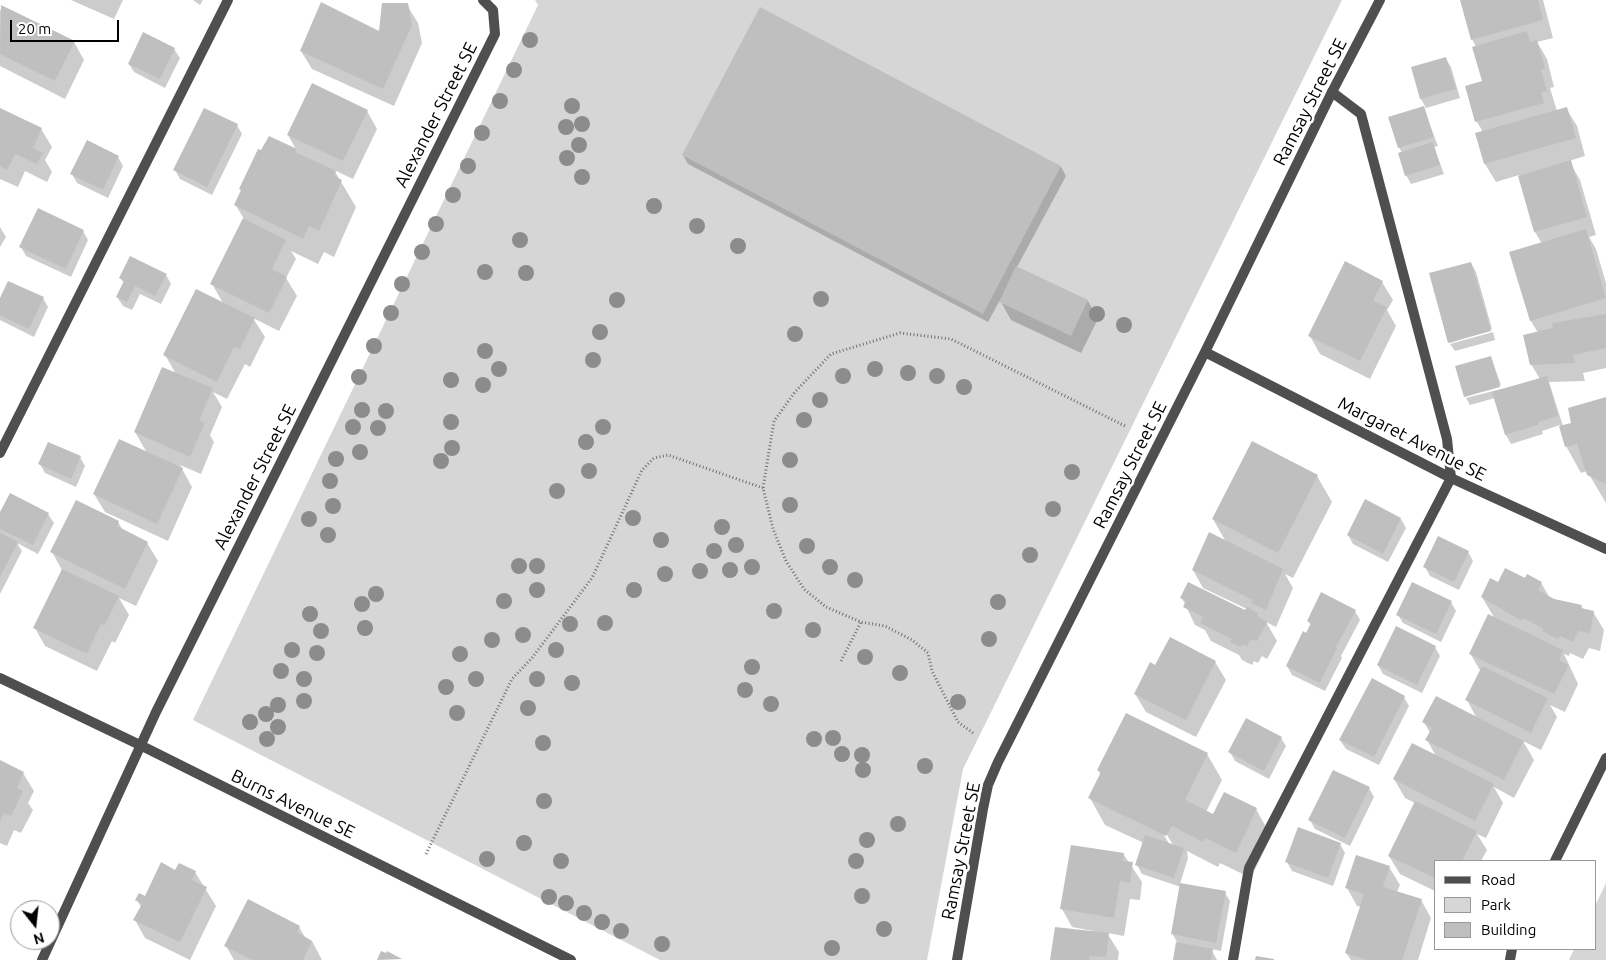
<!DOCTYPE html>
<html>
<head>
<meta charset="utf-8">
<style>
	body { margin:0 }
	#map { position:relative; width:1606px; height:960px; overflow:hidden; background:#fff; font-family:Ubuntu,sans-serif }
	canvas { display:block }
	.legend { position:absolute; left:1434px; top:860px; width:162px; height:90px; box-sizing:border-box; background:#fff; border:1px solid #999; margin:0; padding:6px 9px; list-style:none; font-size:15px; color:#000 }
	.legend li { display:flex; align-items:center; gap:10px; height:25px }
	.legend b { width:25px; border:1px solid #999 }
	.north { position:absolute; left:10px; top:900px; width:50px; height:50px; box-sizing:border-box; background:#fff; border:1px solid #999; border-radius:50%; rotate:164deg; font-size:14px; font-weight:700; line-height:20px; text-align:center; color:#000 }
	.north::after { content:''; display:block; margin:auto; width:18px; height:22px; background:#000; clip-path:polygon(50% 0,100% 100%,50% 72%,0 100%) }
	.scale { position:absolute; left:10px; top:20px; width:109px; height:22px; box-sizing:border-box; border:2px solid #000; border-top:0; padding-left:6px; font-size:15px; line-height:18px; white-space:nowrap; color:#000; -webkit-text-stroke:4px #fff; paint-order:stroke }
</style>
</head>
<body>
<div id="map">
<canvas width="1606" height="960"></canvas>
<ul class="legend">
<li><b style="height:6px;background:#4f4f4f"></b>Road</li>
<li><b style="height:14px;background:#d6d6d6"></b>Park</li>
<li><b style="height:14px;background:#bfbfbf"></b>Building</li>
</ul>
<div class="north">N</div>
<div class="scale">20 m</div>
</div>
<script>
const c = document.querySelector('canvas').getContext('2d');
c.lineJoin = 'round';
function fill(path, color) { c.fillStyle = color; c.fill(path, 'evenodd'); }
const toPath = rows => new Path2D(rows.map(r => 'M' + r).join(''));
function trace(path, color, width, dash) { c.strokeStyle = color; c.lineWidth = width; c.lineCap = dash ? 'butt' : 'round'; c.setLineDash(dash || []); c.stroke(path); }
function label(font, color, halo, rows, align = 'center') {
  c.font = font + ' Ubuntu,sans-serif'; c.lineWidth = 5; c.setLineDash([]); c.textBaseline = 'middle'; c.strokeStyle = halo; c.fillStyle = color; for (const [text, x, y, turn = 0] of rows) {
    c.save(); c.translate(x, y); c.rotate((+turn || 0) * Math.PI / 180); c.textAlign = isNaN(turn) ? turn : align; if (halo) c.strokeText(text, 0, 0); c.fillText(text, 0, 0); c.restore();
  }
}
fill(toPath([
	[535,0,1342,0,963,769,927,960,660,960,193,720,538,5],
	[1606,883,1606,960,1569,960,1574,949,1595,949,1595,906]
]), '#d6d6d6');
fill(toPath([
	[71,0,123,0,114,19],
	[193,0,203,0,200,5],
	[1461,0,1543,0,1553,38,1537,42,1547,59,1554,87,1550,88,1557,111,1566,108,1577,126,1585,156,1569,161,1580,180,1596,235,1589,237,1596,249,1606,283,1606,368,1583,373,1585,381,1549,382,1563,426,1573,423,1606,399,1606,503,1587,471,1581,473,1566,446,1560,425,1542,431,1543,434,1511,444,1506,435,1495,398,1470,405,1466,398,1540,379,1531,364,1538,333,1531,321,1511,253,1542,244,1535,232,1519,175,1496,182,1485,164,1477,134,1483,132,1477,122,1466,87,1484,82,1476,47,1472,39],
	[407,5,418,23,422,43,394,106,312,69,301,51,380,33],
	[2,7,74,42,84,60,65,99,0,66,0,11],
	[174,49,180,58,165,88,134,72,129,64],
	[1446,59,1451,67,1460,98,1426,108,1421,99,1412,68],
	[1423,108,1438,146,1434,147,1444,174,1411,184,1406,175,1402,153,1399,147],
	[0,109,41,129,52,147,45,160,52,172,47,182,25,171,18,187,0,179],
	[367,111,377,129,353,179,334,170,356,207,334,257,324,252,318,264,291,251,296,259,286,278,297,296,279,331,253,318,265,337,250,367,245,364,227,399,213,392,222,407,210,435,214,442,201,474,180,465,192,487,168,541,105,512,94,494,147,453,135,432,176,374,165,355,223,303,212,284,244,219,235,204,242,192,240,189,269,137,297,151,288,135],
	[237,125,242,134,212,195,180,179,175,170],
	[683,155,1061,167,1066,176,1017,267,1088,301,1098,319,1081,353,1011,320,1000,300,988,322,688,164],
	[118,157,123,166,108,198,77,183,72,174],
	[0,227,6,237,0,247],
	[83,231,88,240,71,277,26,256,21,247],
	[1471,263,1476,272,1492,329,1450,343,1430,274],
	[166,275,171,284,161,304,140,294,132,310,123,306,117,297,124,284,121,278],
	[1382,282,1393,300,1387,310,1396,326,1370,379,1320,354,1310,336],
	[43,298,48,307,34,337,0,320,0,301],
	[1493,332,1495,340,1455,351,1450,344],
	[1491,357,1501,385,1465,397,1457,367],
	[80,457,85,466,76,487,45,473,40,464],
	[1317,476,1332,502,1293,578,1285,574,1293,588,1276,627,1266,622,1277,641,1267,659,1262,656,1258,663,1254,661,1252,665,1242,660,1239,655,1211,641,1205,630,1195,625,1182,598,1246,612,1247,609,1203,588,1193,570,1226,542,1213,519],
	[48,514,54,523,38,554,17,543,22,551,0,594,0,515],
	[1401,519,1406,528,1388,562,1353,544,1348,535],
	[118,522,124,532,147,543,158,561,136,606,119,598,129,615,115,643,112,641,97,671,45,646,35,628,62,570,52,552],
	[1468,552,1473,561,1459,590,1430,576,1425,567],
	[1525,580,1541,583,1550,598,1581,606,1583,609,1593,612,1604,630,1600,651,1589,648,1583,659,1570,653,1569,656,1564,654,1578,684,1565,712,1550,705,1557,717,1541,750,1523,741,1534,760,1514,798,1494,787,1503,803,1486,838,1477,834,1487,850,1481,861,1435,861,1435,891,1400,874,1389,856,1415,803,1405,798,1394,779,1436,756,1427,740,1430,733,1424,722,1477,719,1467,700,1481,672,1470,653,1495,619,1482,597,1498,583],
	[1451,602,1456,611,1441,642,1403,623,1398,615],
	[1355,611,1360,620,1341,656,1342,658,1325,691,1292,675,1287,666,1311,625,1308,621],
	[1435,647,1440,656,1422,693,1383,674,1378,665],
	[1215,662,1226,680,1196,737,1146,712,1135,694,1156,667],
	[1404,697,1409,706,1379,765,1346,749,1340,740],
	[1281,738,1286,746,1269,779,1235,761,1230,752],
	[1207,754,1222,780,1206,812,1214,816,1256,809,1271,836,1251,878,1220,863,1218,867,1187,851,1188,858,1180,884,1225,893,1230,901,1221,951,1211,949,1217,960,1174,960,1177,942,1172,933,1181,887,1142,874,1137,865,1144,843,1105,825,1090,798,1101,775,1098,770],
	[1164,830,1173,845,1170,845,1162,832],
	[0,761,23,773,34,791,28,803,33,810,21,833,14,830,7,846,0,843],
	[1369,788,1374,797,1350,846,1315,829,1310,820],
	[1340,844,1345,853,1333,886,1292,871,1287,862],
	[1124,855,1142,882,1140,900,1130,899,1124,936,1107,933,1119,952,1118,960,1051,960,1093,933,1093,931,1072,927,1062,909],
	[1389,867,1400,885,1397,892,1421,900,1431,918,1418,960,1351,960,1346,953,1361,907,1357,906,1347,888],
	[176,872,195,872,216,906,190,960,145,938,135,920,141,907,137,900,146,897],
	[299,927,306,939,312,941,322,960,234,960,226,946]
]), '#0003');
fill(toPath([
	[1460,0,1538,0,1543,20,1471,40],
	[321,2,379,31,382,3,408,3,412,25,383,89,300,51],
	[1,5,75,41,55,81,0,54],
	[760,7,1061,166,983,314,682,155],
	[1527,31,1530,42,1537,40,1545,68,1541,70,1547,91,1541,92,1544,103,1475,122,1465,86,1482,81,1472,47],
	[143,32,175,48,160,79,128,64],
	[1446,57,1456,89,1420,99,1411,67],
	[312,83,368,110,343,161,287,135],
	[1424,106,1434,137,1398,148,1388,117],
	[1567,107,1576,138,1484,164,1475,133],
	[0,108,42,128,33,148,43,153,37,164,15,154,7,170,0,166],
	[204,108,238,124,207,187,173,170],
	[269,136,297,149,295,152,336,171,334,176,342,180,319,231,309,226,303,239,234,205,241,190,239,189,258,149,261,150],
	[87,140,119,156,103,190,70,174],
	[1433,142,1440,165,1405,176,1398,153],
	[1571,160,1587,217,1534,232,1518,176],
	[38,208,84,230,66,269,19,247],
	[243,218,286,240,272,269,287,277,269,313,210,284],
	[1586,229,1606,298,1530,321,1509,252],
	[130,256,167,274,155,296,135,286,127,302,116,297,124,281,119,278],
	[1345,261,1383,281,1373,301,1387,307,1360,361,1308,336],
	[1471,262,1491,331,1448,343,1429,273],
	[1016,266,1088,300,1071,336,999,302],
	[8,281,44,297,29,329,0,315,0,298],
	[196,289,255,318,240,349,234,347,217,382,163,355],
	[1606,314,1606,348,1573,355,1575,363,1530,365,1523,335,1553,328,1552,323],
	[1491,356,1500,387,1464,397,1455,366],
	[162,367,213,388,199,421,205,423,190,457,134,432],
	[1547,376,1558,416,1538,422,1538,425,1505,435,1492,392],
	[1606,397,1606,484,1587,475,1577,444,1565,447,1559,426,1571,423,1568,408],
	[119,439,183,468,157,524,93,494],
	[1252,441,1318,475,1278,553,1212,519],
	[48,442,81,456,71,479,38,464],
	[10,493,49,513,33,545,0,529,0,512],
	[1365,499,1401,518,1383,554,1347,535],
	[76,500,119,521,117,526,148,542,125,589,50,552],
	[1209,532,1283,569,1266,610,1251,603,1253,600,1192,570],
	[0,533,18,542,0,577],
	[1438,536,1469,551,1454,582,1423,567],
	[1505,568,1525,578,1527,574,1542,582,1538,590,1554,599,1582,605,1581,608,1594,611,1590,633,1578,631,1573,642,1560,636,1558,639,1542,631,1543,628,1523,618,1522,621,1481,597,1490,578,1498,582],
	[62,569,119,596,105,625,101,624,87,654,33,628],
	[1188,582,1245,610,1247,607,1258,613,1257,616,1267,622,1257,641,1251,639,1247,646,1243,644,1241,647,1230,642,1232,639,1200,623,1203,617,1183,607,1186,601,1180,598],
	[1412,582,1452,601,1436,634,1396,615],
	[1321,592,1356,610,1336,647,1337,648,1320,683,1286,666,1303,631,1306,633,1311,623,1307,621],
	[1488,614,1563,650,1559,660,1569,665,1554,694,1469,654],
	[1396,626,1436,646,1417,685,1377,665],
	[1170,637,1216,661,1186,720,1134,694,1150,662,1155,665],
	[1482,666,1548,698,1531,733,1465,700],
	[1372,678,1405,696,1374,757,1339,740],
	[1436,696,1524,741,1504,780,1425,740,1432,728,1422,722],
	[1126,713,1208,753,1185,800,1213,814,1224,792,1257,808,1236,853,1205,838,1203,842,1172,826,1166,836,1088,798,1101,772,1097,770],
	[1246,718,1282,737,1264,771,1228,752],
	[1412,743,1494,784,1475,821,1393,779],
	[0,760,24,772,17,788,23,791,11,816,4,813,0,821],
	[1333,770,1370,787,1345,838,1308,820],
	[1415,801,1477,831,1462,861,1435,861,1435,878,1388,856],
	[1298,827,1341,843,1328,878,1285,862],
	[1145,835,1184,848,1174,878,1135,865],
	[1071,845,1124,853,1123,861,1133,862,1130,883,1120,881,1114,918,1060,909],
	[1356,855,1390,866,1383,887,1422,899,1402,960,1367,960,1345,953,1364,894,1345,888],
	[161,862,175,870,179,863,196,871,192,880,207,887,180,942,133,920,142,904,135,900,139,893,145,896],
	[1180,883,1226,891,1216,943,1171,934],
	[248,899,300,926,297,932,312,941,303,960,253,960,224,946],
	[1055,927,1109,933,1106,957,1090,956,1089,960,1050,960],
	[1176,942,1213,949,1211,960,1173,960],
	[381,951,386,953,387,951,402,959,377,960],
	[1256,956,1274,959,1274,960,1255,960]
]), '#bfbfbf');
trace(toPath([
	[841,661,861,622],
	[973,733,958,722,932,671,928,653,912,640,885,626,861,622,826,607,804,589,786,561,773,529,763,488,774,421,795,392,831,354,900,333,951,339,1125,426],
	[426,854,512,679,532,658,592,578,642,470,654,458,668,455,763,488]
]), '#717171', 3, [1, 2.5]);
trace(toPath([
	[0,453,228,0],
	[1233,960,1249,868,1451,478,1447,439,1361,114,1332,92]
]), '#4f4f4f', 10);
trace(toPath([
	[1205,352,1451,478,1606,549],
	[0,678,140,745,571,960],
	[1555,861,1606,758],
	[42,960,156,712,495,34,493,10,483,0],
	[957,960,983,809,988,785,998,762,1205,352,1332,92,1380,0],
	[1510,960,1512,949]
]), '#4f4f4f', 10);
c.fillStyle = '#8c8c8c';
for (const [x, y] of [
	[530,40],
	[514,70],
	[500,101],
	[572,106],
	[582,124],
	[566,127],
	[482,133],
	[579,145],
	[567,158],
	[468,166],
	[582,177],
	[453,195],
	[654,206],
	[436,224],
	[697,226],
	[520,240],
	[738,246],
	[422,252],
	[485,272],
	[526,273],
	[402,284],
	[821,299],
	[617,300],
	[391,313],
	[1097,314],
	[1124,325],
	[600,332],
	[795,334],
	[374,346],
	[485,351],
	[593,360],
	[499,369],
	[875,369],
	[908,373],
	[843,376],
	[937,376],
	[359,377],
	[451,380],
	[483,385],
	[964,387],
	[820,400],
	[362,410],
	[386,411],
	[804,420],
	[451,422],
	[353,427],
	[603,427],
	[378,428],
	[586,442],
	[452,448],
	[360,452],
	[336,459],
	[790,460],
	[441,461],
	[589,471],
	[1072,472],
	[330,481],
	[557,491],
	[790,505],
	[333,506],
	[1053,509],
	[633,518],
	[309,519],
	[722,527],
	[328,535],
	[661,540],
	[736,545],
	[807,546],
	[714,551],
	[1030,555],
	[519,566],
	[537,566],
	[752,567],
	[830,567],
	[730,570],
	[700,571],
	[665,574],
	[855,580],
	[537,590],
	[634,590],
	[376,594],
	[504,601],
	[998,602],
	[362,604],
	[774,611],
	[310,614],
	[605,623],
	[570,624],
	[365,628],
	[813,630],
	[321,631],
	[523,635],
	[989,639],
	[492,640],
	[292,650],
	[556,650],
	[317,653],
	[460,654],
	[865,657],
	[752,667],
	[281,671],
	[900,673],
	[304,679],
	[476,679],
	[537,679],
	[572,683],
	[446,687],
	[745,690],
	[304,701],
	[958,702],
	[771,704],
	[278,705],
	[528,708],
	[457,713],
	[266,714],
	[250,722],
	[278,727],
	[833,738],
	[267,739],
	[814,739],
	[543,743],
	[842,754],
	[862,755],
	[925,766],
	[863,770],
	[544,801],
	[898,824],
	[867,840],
	[524,843],
	[487,859],
	[561,861],
	[856,861],
	[862,896],
	[549,897],
	[566,903],
	[584,913],
	[602,922],
	[884,929],
	[621,931],
	[662,944],
	[832,948]
]) { c.beginPath(); c.arc(x, y, 8, 0, 2 * Math.PI); c.fill(); }
label('18px', '#000', '#fff', [
	["Ramsay Street SE",1310,102,-63],
	["Alexander Street SE",436,115,-63],
	["Margaret Avenue SE",1412,439,27],
	["Ramsay Street SE",1130,465,-63],
	["Alexander Street SE",255,477,-63],
	["Burns Avenue SE",293,804,26],
	["Ramsay Street SE",961,851,-79]
]);
</script>
</body>
</html>
